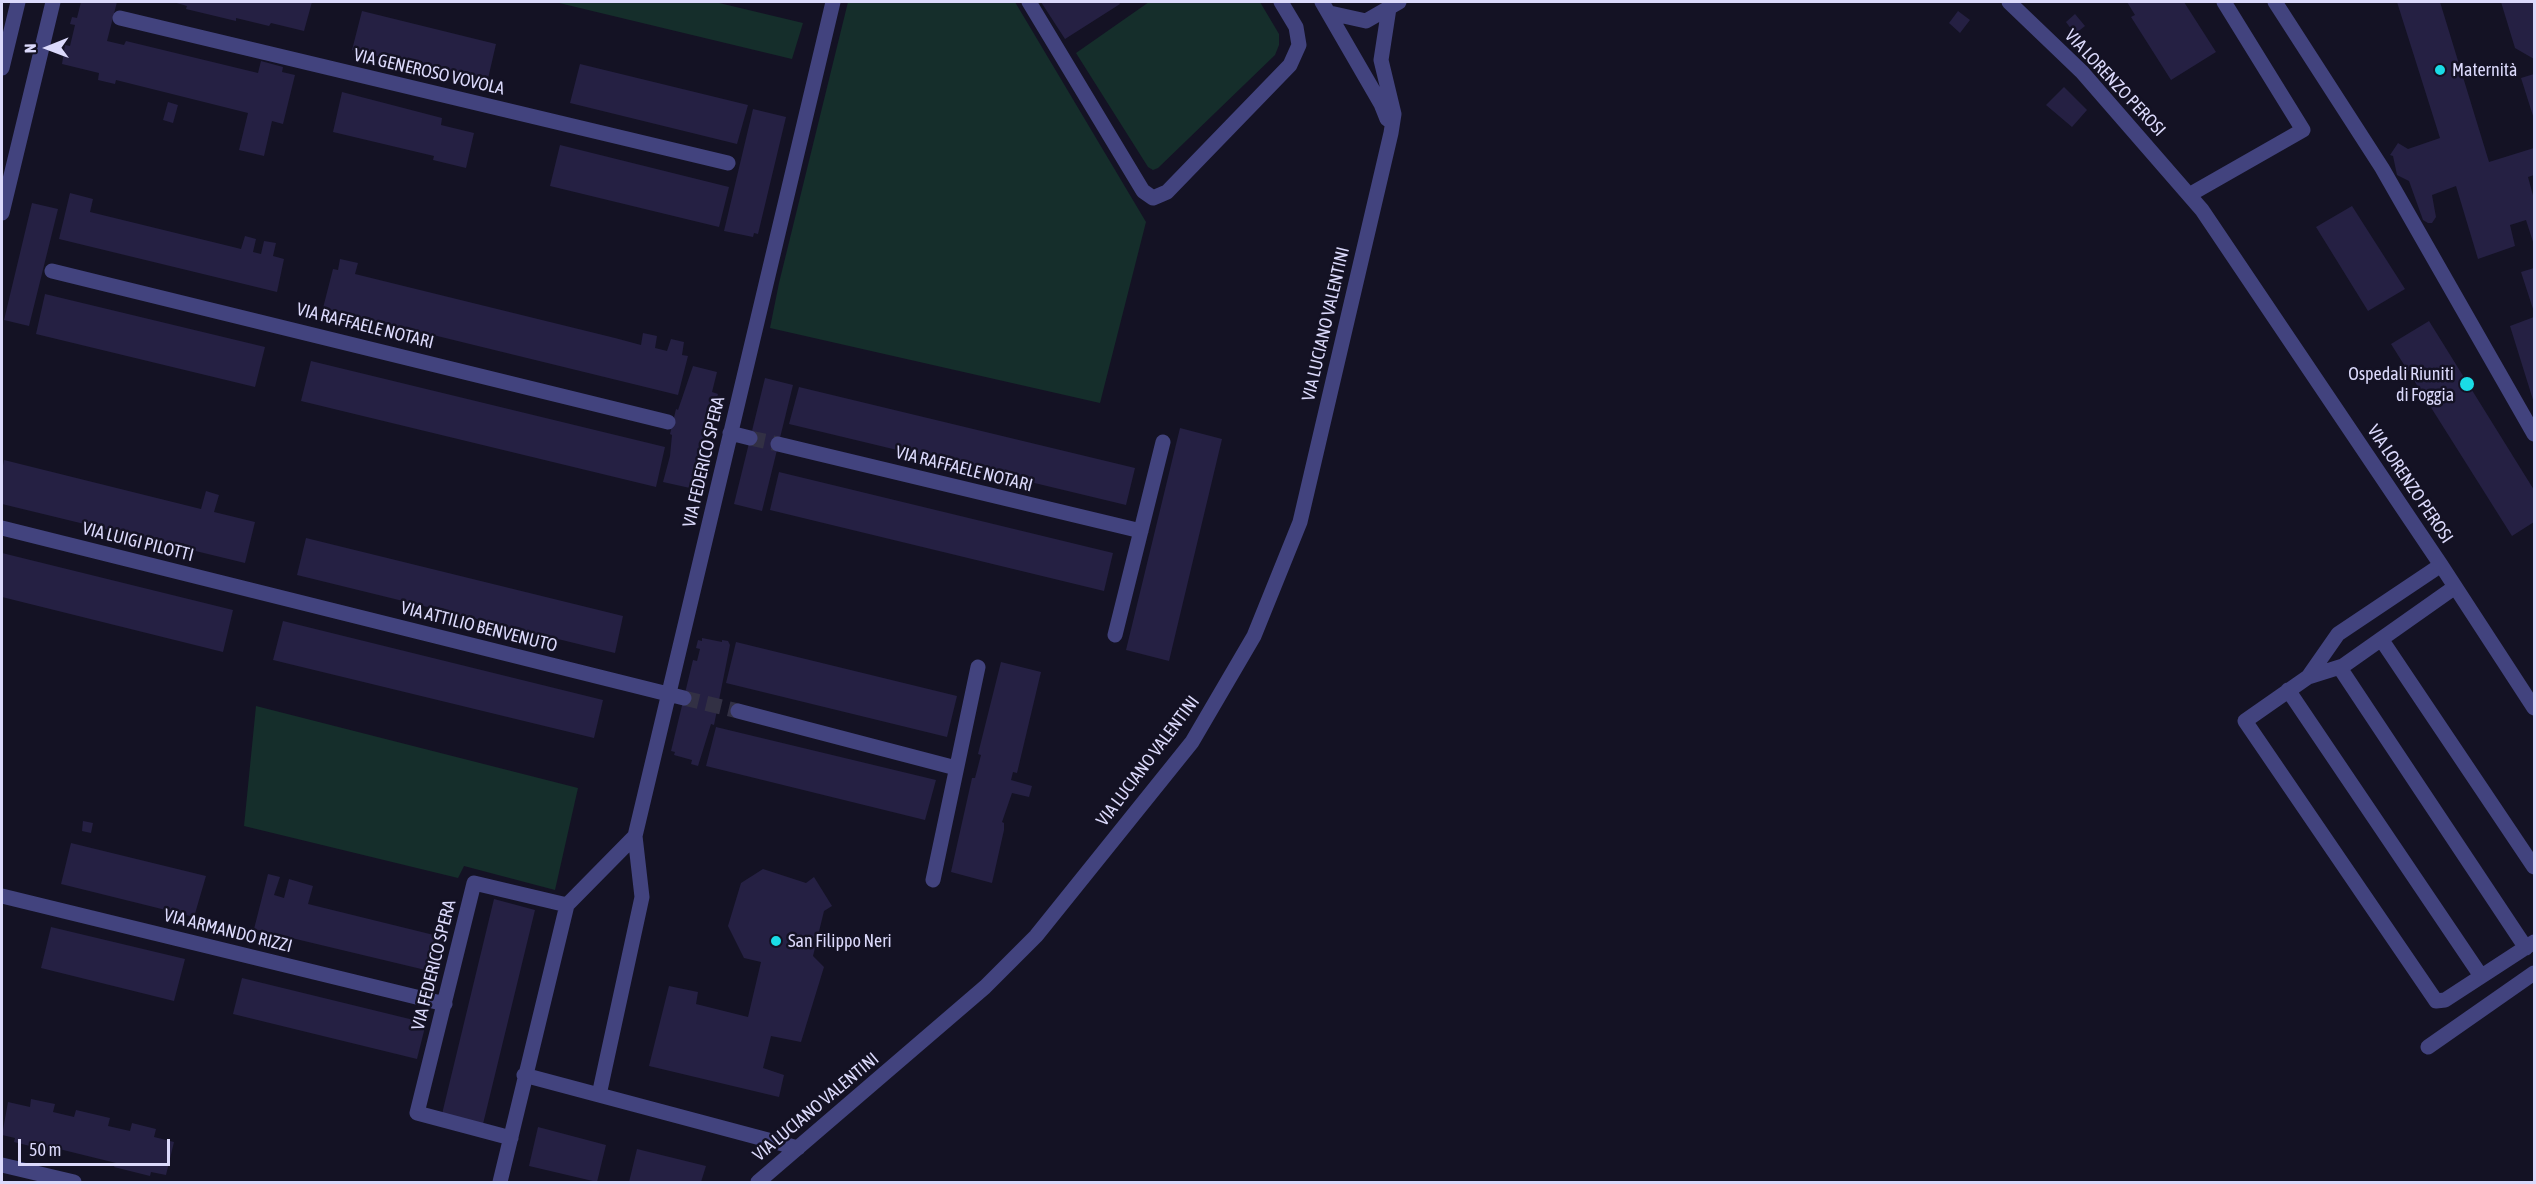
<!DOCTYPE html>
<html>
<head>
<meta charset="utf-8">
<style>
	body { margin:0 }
	#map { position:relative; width:2536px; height:1184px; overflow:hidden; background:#141224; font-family:"Asap Condensed",sans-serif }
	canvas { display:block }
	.frame { position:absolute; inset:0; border:3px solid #dbd9fb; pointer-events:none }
	.north { position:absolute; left:18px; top:18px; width:60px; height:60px; -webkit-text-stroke:4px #141224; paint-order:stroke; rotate:269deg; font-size:16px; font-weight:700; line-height:24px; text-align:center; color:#dbd9fb }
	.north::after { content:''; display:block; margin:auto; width:21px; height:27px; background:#dbd9fb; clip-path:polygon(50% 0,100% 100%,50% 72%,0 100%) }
	.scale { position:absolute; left:18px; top:1139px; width:152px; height:27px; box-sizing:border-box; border:3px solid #dbd9fb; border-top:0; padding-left:8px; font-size:18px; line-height:21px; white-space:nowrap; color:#dbd9fb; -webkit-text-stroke:4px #141224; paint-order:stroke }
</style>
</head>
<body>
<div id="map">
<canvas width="2536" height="1184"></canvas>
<div class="frame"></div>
<div class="north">N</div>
<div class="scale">50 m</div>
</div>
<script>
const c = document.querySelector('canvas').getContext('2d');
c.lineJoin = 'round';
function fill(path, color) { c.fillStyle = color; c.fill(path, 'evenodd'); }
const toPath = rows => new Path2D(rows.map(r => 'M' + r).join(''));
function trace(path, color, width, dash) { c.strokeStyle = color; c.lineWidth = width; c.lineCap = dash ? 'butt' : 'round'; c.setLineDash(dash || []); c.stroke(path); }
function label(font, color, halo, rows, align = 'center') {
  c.font = font + ' "Asap Condensed",sans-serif'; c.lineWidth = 5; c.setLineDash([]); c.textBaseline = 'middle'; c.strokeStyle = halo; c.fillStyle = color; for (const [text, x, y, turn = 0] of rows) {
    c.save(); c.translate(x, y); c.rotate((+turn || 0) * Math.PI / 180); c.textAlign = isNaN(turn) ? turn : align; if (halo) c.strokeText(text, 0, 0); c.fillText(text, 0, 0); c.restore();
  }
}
fill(toPath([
	[555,2,715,2,803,23,792,59],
	[848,2,1015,2,1146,222,1100,403,770,328,779,283],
	[1149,2,1260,2,1279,34,1279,45,1275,55,1158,168,1153,170,1148,167,1076,53],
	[256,706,578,788,555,890,464,866,458,878,244,826]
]), '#152e2b');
fill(toPath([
	[81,2,117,2,107,41,124,45,126,41,258,73,261,61,283,67,282,72,295,75,283,124,272,121,264,156,239,150,248,113,116,80,115,84,98,80,99,73,62,64,65,45,70,46,75,25,70,24,72,17,77,18],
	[173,2,312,2,304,31,271,23,269,26,236,18,236,21,186,9,187,6],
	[1041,2,1119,2,1120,4,1065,39],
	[2127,2,2184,2,2216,52,2171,80,2131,17,2135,15],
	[2397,2,2440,2,2489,162,2534,148,2534,175,2528,177,2534,199,2534,245,2526,220,2510,225,2515,246,2478,259,2456,186,2432,195,2436,217,2432,223,2428,223,2423,220,2409,181,2397,175,2393,156,2390,155,2398,143,2408,149,2440,138],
	[2501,2,2534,2,2534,59,2515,48],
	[362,11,496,44,487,83,352,50],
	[1958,11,1970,20,1960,33,1949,23],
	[2075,14,2085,26,2075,34,2066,22],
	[580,64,748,105,737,144,570,103],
	[2534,74,2534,119,2521,78],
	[2064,87,2087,110,2072,127,2046,105],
	[342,92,442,118,441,125,474,133,466,168,433,160,434,156,333,132],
	[168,102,178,105,173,123,163,120],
	[753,109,786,117,758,234,754,233,753,237,724,231],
	[560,145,729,187,719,227,550,186],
	[70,193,93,199,90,212,229,246,241,249,245,236,256,239,253,252,261,254,264,241,276,243,273,256,284,259,277,292,59,239],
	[32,203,58,209,29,326,4,320],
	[2352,206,2405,289,2368,311,2316,227],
	[340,259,358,263,355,274,615,338,641,345,643,333,657,336,655,348,667,351,671,339,684,342,682,355,688,356,678,395,323,308,333,269,338,270],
	[2534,268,2534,312,2521,272],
	[45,294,265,347,255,387,36,334],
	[2534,317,2534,403,2510,326],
	[2429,321,2534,490,2534,522,2512,536,2391,344],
	[311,361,665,447,656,487,301,401],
	[693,366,717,372,712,392,718,394,698,467,695,467,690,488,663,482,670,456,672,435,670,434,676,409,678,410],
	[765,378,793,385,762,511,734,504],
	[799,387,1135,468,1126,505,789,424],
	[1180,428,1222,439,1169,661,1126,650],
	[4,460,201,509,206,491,219,495,214,512,255,522,245,563,2,504,2,471],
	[779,472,1113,553,1104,591,770,510],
	[306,538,623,616,615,653,297,575],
	[2,553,233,610,223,652,2,597],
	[283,621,603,700,594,738,273,660],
	[702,638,722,642,722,640,728,641,730,645,714,725,711,724,698,766,691,764,692,760,674,755,675,752,671,751,693,660,697,661,700,649,696,648,698,640,702,641],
	[736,642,957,696,947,737,726,683],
	[1001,662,1041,672,1017,773,1013,772,1011,780,1032,786,1029,797,1012,793,1002,822,1004,823,1004,830,992,883,951,872,972,778,975,778,981,755,978,754],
	[716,727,936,780,925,820,706,766],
	[83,821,93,823,91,833,82,831],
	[71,843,206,876,194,917,61,884],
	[763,869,806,883,814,877,832,906,824,911,813,956,824,967,801,1042,771,1036,763,1068,784,1075,779,1097,649,1066,669,986,698,992,696,1004,748,1017,761,962,744,958,728,926,741,883],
	[268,874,280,877,274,895,284,898,289,879,313,886,308,904,446,938,438,973,254,929],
	[494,899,535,910,483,1124,442,1114],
	[51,927,185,959,174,1001,41,968],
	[242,978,426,1023,417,1059,233,1014],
	[31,1099,55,1104,53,1112,74,1117,76,1110,110,1118,108,1126,130,1131,132,1123,156,1129,154,1137,174,1142,166,1175,151,1172,150,1176,114,1167,116,1163,51,1147,50,1151,14,1142,15,1138,2,1135,8,1102,30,1107],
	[538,1127,606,1145,597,1182,529,1166],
	[637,1149,706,1166,701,1182,629,1182]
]), '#252043');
trace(toPath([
	[750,438,778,444],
	[684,698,738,711]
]), '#323044', 15, [15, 8]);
trace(toPath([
	[1029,2,1143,191,1153,198,1167,192,1290,65,1299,45,1296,27,1281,2],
	[1322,2,1381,104,1387,119],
	[2009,2,2082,72,2202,210,2441,565,2534,708],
	[2275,2,2382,168,2534,434],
	[1330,13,1366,21,1399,2],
	[120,18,728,163],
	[2,68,18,2],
	[2189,195,2303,130,2224,2],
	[2,213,53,2],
	[52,271,668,422],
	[730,433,750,438],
	[778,444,1141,531],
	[2,528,684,698],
	[2455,587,2343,666,2308,677,2245,721,2436,1001,2445,1000,2534,942],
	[1115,635,1163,442],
	[2381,639,2534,867],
	[2340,668,2526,948],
	[2308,677,2338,634,2441,565],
	[2288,690,2481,976],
	[738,711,956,768],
	[933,880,978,667],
	[2,896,445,1004],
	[2428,1047,2534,973],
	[524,1075,798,1148],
	[599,1095,642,897,635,836],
	[511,1138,417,1113,474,883,567,905],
	[2,1165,74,1182],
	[500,1182,567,905,635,836,833,2],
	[758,1182,985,987,1036,936,1192,742,1254,636,1300,522,1391,133,1394,114,1381,60,1389,8]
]), '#42437e', 15);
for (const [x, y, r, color] of [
	[2440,70,6,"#1adce6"],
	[2467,384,8,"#1adce6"],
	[776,941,6,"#1adce6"]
]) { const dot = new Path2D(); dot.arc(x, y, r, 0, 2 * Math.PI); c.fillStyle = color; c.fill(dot); trace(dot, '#141224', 2); }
label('18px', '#dbd9fb', '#141224', [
	["Maternità",2452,70],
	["Ospedali Riuniti",2454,374,"right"],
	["di Foggia",2454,395,"right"],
	["San Filippo Neri",788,941]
], 'left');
label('18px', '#dbd9fb', '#141224', [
	["VIA GENEROSO VOVOLA",429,72,13],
	["VIA LORENZO PEROSI",2115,83,47],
	["VIA LUCIANO VALENTINI",1326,324,-77],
	["VIA RAFFAELE NOTARI",365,326,14],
	["VIA FEDERICO SPERA",704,462,-77],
	["VIA RAFFAELE NOTARI",964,469,14],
	["VIA LORENZO PEROSI",2410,484,56],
	["VIA LUIGI PILOTTI",138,542,14],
	["VIA ATTILIO BENVENUTO",479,627,14],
	["VIA LUCIANO VALENTINI",1148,761,-53],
	["VIA ARMANDO RIZZI",228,931,14],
	["VIA FEDERICO SPERA",434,965,-76],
	["VIA LUCIANO VALENTINI",816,1107,-40]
]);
</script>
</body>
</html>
